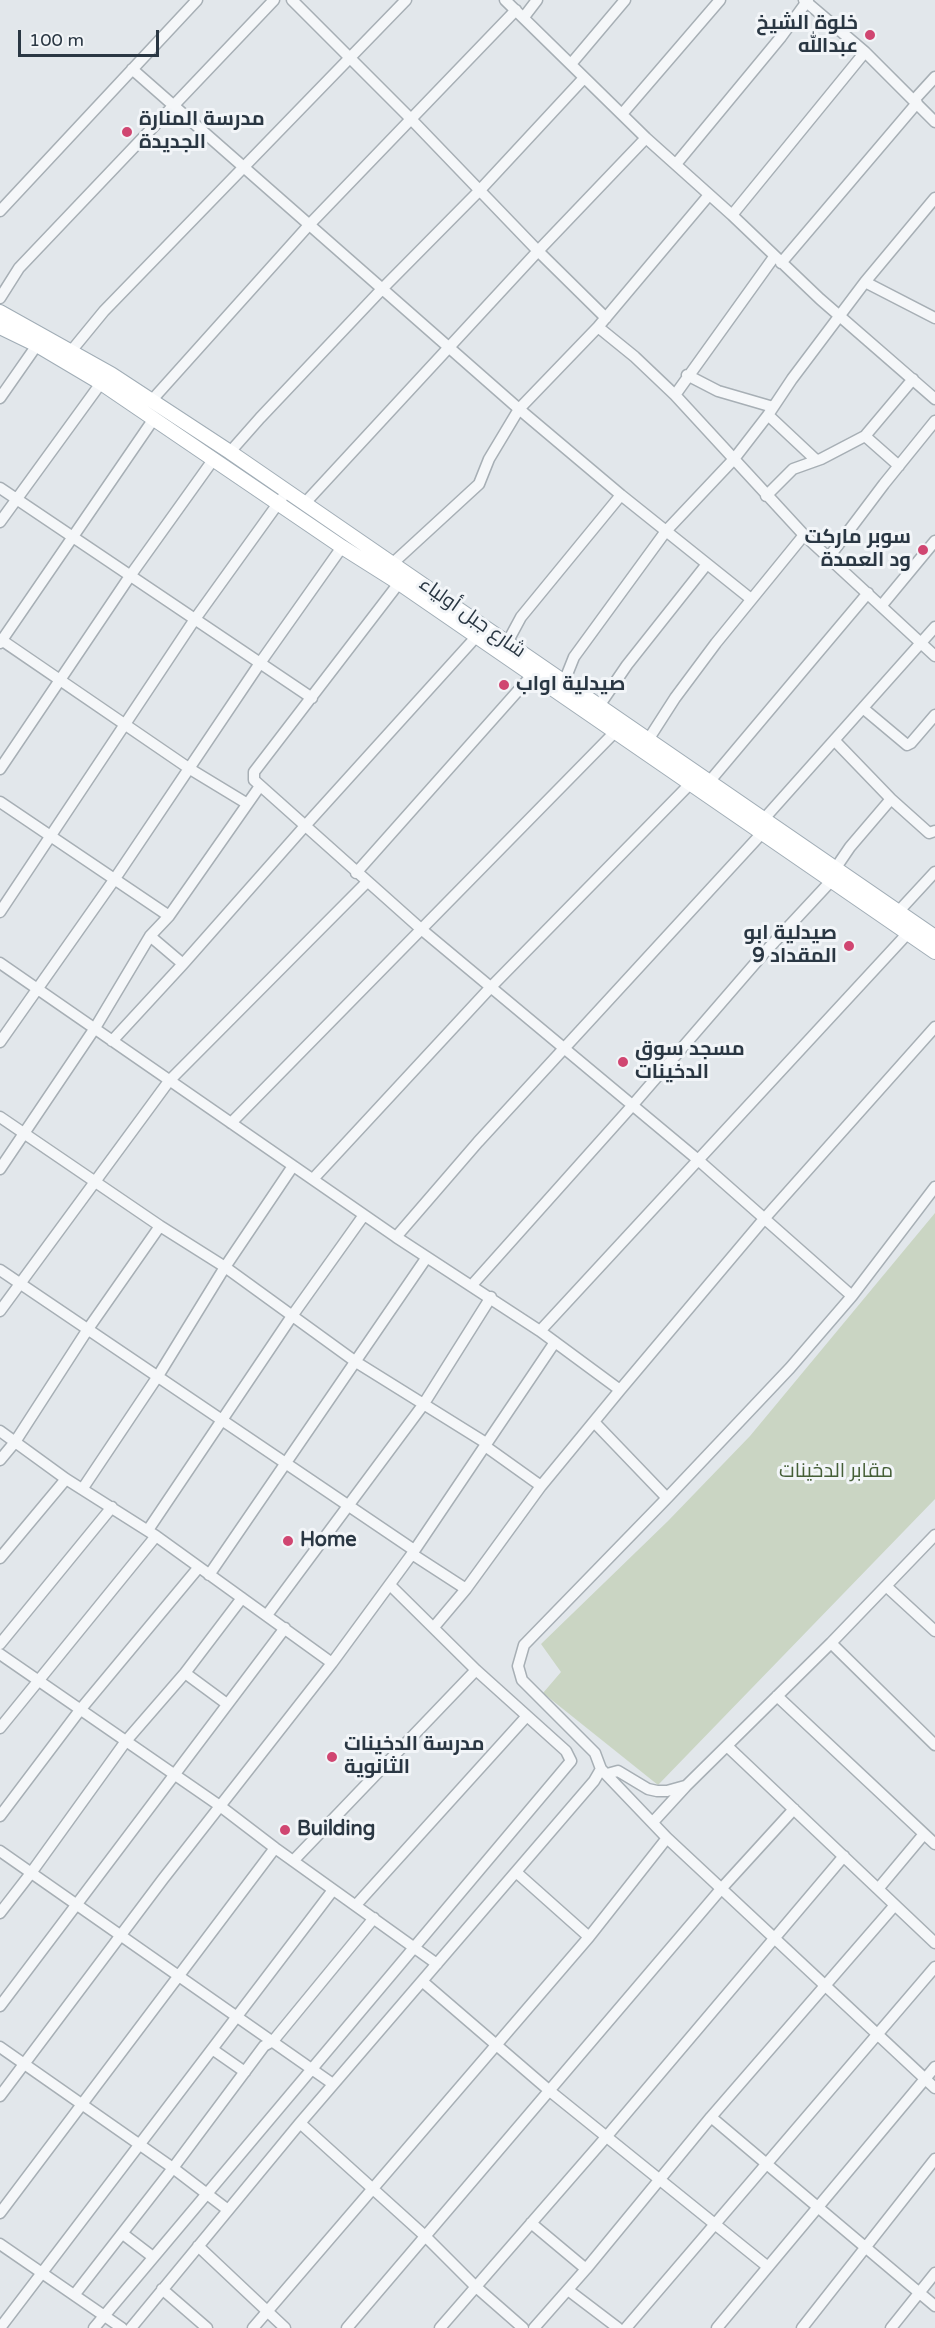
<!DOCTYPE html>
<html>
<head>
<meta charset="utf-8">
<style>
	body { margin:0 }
	#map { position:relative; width:935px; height:2328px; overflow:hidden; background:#e2e7eb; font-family:"Varela Round",sans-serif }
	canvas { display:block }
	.scale { position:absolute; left:18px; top:30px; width:141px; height:27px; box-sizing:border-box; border:3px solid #2a3743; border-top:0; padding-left:8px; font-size:18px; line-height:21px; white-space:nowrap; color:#2a3743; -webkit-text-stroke:4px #f2f5f8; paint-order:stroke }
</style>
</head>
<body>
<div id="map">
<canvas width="935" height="2328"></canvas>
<div class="scale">100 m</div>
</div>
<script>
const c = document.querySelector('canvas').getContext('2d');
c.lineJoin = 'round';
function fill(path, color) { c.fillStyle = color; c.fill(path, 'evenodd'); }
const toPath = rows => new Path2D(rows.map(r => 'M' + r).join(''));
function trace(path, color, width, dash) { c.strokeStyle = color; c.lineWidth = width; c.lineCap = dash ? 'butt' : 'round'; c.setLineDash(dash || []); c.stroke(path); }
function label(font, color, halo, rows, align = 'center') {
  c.font = font + ' "Varela Round",Cairo,sans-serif'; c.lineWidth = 6; c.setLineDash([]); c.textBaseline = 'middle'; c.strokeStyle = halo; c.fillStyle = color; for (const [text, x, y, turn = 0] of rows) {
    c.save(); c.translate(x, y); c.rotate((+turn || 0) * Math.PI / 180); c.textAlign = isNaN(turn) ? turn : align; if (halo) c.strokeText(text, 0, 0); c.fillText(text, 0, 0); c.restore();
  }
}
fill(toPath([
	[935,1213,935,1499,658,1785,543,1693,561,1672,541,1644,668,1521,750,1436]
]), '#cad5c3');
const minor = toPath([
	[292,0,410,118,538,251,606,318],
	[505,0,646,138,732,215,820,299,935,399],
	[804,0,865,52,935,122],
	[524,17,537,0],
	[571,64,625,0],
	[132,69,519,409,621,495,751,599],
	[914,100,935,77],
	[622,114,720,0],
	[676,164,781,37,808,0],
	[0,211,197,0],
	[732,215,865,52],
	[781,263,917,103],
	[865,282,935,318],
	[0,298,19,268,274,0],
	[598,327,635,357,675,395,804,535,935,656],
	[72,350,104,311,406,0],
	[687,375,718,391,773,407],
	[675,395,774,257],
	[0,398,37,345],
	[152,400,309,225,516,10],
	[768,415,816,460],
	[865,436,899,466],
	[230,452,260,418,383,288,480,190,584,78],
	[0,488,312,698],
	[766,496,793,469,821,459,865,436,913,379],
	[305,503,538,251,646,138],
	[0,522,101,383],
	[829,557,884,484,935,421],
	[393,563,479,484,489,459,519,409,598,327,709,195],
	[399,583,254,772,254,780,421,929,697,1159,852,1296],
	[882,605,935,541],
	[0,639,190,769,246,803],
	[0,643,153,420],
	[507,643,521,617,621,495],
	[564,682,574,657,666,531,734,459,768,415,792,379,865,282,935,198],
	[599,706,627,665,707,564],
	[864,709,907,745,911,743,935,715],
	[648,740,675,698,716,643,804,535],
	[835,741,891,799,929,833,935,831],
	[0,769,130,576,213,460],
	[709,782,868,593],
	[0,802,169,916],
	[763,820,935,627],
	[835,869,850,847,891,799],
	[356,873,532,675],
	[0,912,195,619,282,498],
	[898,912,935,872],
	[150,936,183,964],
	[0,963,396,1237,540,1331,620,1390],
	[112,1041,183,964,304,827,476,637],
	[0,1042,114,880,260,663,342,547],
	[0,1117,160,1226,225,1267,356,1362,486,1443],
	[231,1123,615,732],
	[0,1169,95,1028,150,936,169,916,260,786],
	[313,1179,490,988,690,784],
	[935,1187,852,1296,790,1368,667,1498,524,1645,518,1666,522,1680,595,1753,601,1769,667,1838,935,2088],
	[396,1237,478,1142,763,832],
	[0,1270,414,1550],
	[472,1285,631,1107,765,952,832,880],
	[0,1311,169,1081,367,882],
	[540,1331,908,933],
	[595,1423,667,1498],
	[0,1431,66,1479,156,1536,332,1663],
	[485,1446,541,1486],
	[0,1460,15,1442,88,1329,160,1226],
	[83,1488,158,1376,225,1267,293,1166],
	[148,1530,292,1316,364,1215],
	[412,1554,466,1589],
	[0,1558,66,1479],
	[209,1575,427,1257],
	[886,1586,935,1631],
	[267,1615,423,1405,491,1297],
	[434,1627,466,1589,541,1486,620,1390,764,1219,935,1027],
	[831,1643,935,1745],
	[0,1644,112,1507],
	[0,1654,220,1806,275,1848,437,1964],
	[185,1673,227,1704],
	[777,1696,935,1844],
	[0,1728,156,1536],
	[727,1746,935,1943],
	[607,1774,618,1771,648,1789,657,1791,667,1791,685,1786],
	[0,1816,80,1710,199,1567],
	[653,1822,686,1786,831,1643,935,1535],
	[0,1851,333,2084],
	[293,1861,476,1670],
	[516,1872,589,1937],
	[878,1889,924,1834],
	[356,1905,526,1717],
	[0,1913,31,1873,126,1741,185,1673,242,1598],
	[422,1981,551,2092,768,2267],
	[0,2006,285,1628],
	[0,2047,173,2168,228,2210],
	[212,2049,245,2072],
	[0,2096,163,1879,332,1663,412,1554,555,1342],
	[711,2117,935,2306],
	[300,2123,425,2236,475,2286,523,2328],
	[0,2213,275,1848],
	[531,2223,586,2269],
	[123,2234,153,2257],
	[0,2244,122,2328],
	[198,2246,285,2328],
	[162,2289,207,2328],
	[568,2290,618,2328],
	[75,2294,173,2168,264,2046,273,2041,374,1918],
	[0,2328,333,1890],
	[94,2328,571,1761,566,1751,476,1670,390,1585],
	[131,2328,300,2123,594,1781,601,1769],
	[253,2328,589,1937,667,1838],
	[347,2328,721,1889,794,1809],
	[440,2328,607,2136,844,1856],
	[534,2328,586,2269,711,2117,895,1905],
	[626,2328,935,1967],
	[717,2328,935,2067],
	[802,2328,935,2159],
	[891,2328,935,2273]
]);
const major = toPath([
	[0,312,111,374,230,452,935,937],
	[0,327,37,345,101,383,342,547,399,583,935,952]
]);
trace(minor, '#a7afb5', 13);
trace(major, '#a1adb6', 16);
trace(minor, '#f5f7f9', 10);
trace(major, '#fff', 14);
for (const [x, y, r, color] of [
	[870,35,6,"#d04671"],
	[127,132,6,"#d04671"],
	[923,550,6,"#d04671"],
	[504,685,6,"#d04671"],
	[849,946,6,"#d04671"],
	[623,1062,6,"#d04671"],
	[288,1541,6,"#d04671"],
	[332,1757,6,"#d04671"],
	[285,1830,6,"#d04671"]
]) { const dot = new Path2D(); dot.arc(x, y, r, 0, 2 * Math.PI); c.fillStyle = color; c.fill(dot); trace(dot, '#f2f5f8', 2); }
label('bold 20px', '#2a3743', '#f2f5f8', [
	["خلوة الشيخ",858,24,"right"],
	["عبدالله",858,47,"right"],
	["مدرسة المنارة",139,120],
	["الجديدة",139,143],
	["سوبر ماركت",911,538,"right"],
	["ود العمدة",911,561,"right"],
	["صيدلية اواب",516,685],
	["صيدلية ابو",837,934,"right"],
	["المقداد 9",837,957,"right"],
	["مسجد سوق",635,1050],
	["الدخينات",635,1073],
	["Home",300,1541],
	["مدرسة الدخينات",344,1745],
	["الثانوية",344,1768],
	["Building",297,1830]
], 'left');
label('20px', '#2a3743', '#f2f5f8', [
	["شارع جبل أولياء",472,618,35]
]);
label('20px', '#455f37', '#f2f5f8', [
	["مقابر الدخينات",836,1472]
]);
</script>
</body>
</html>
